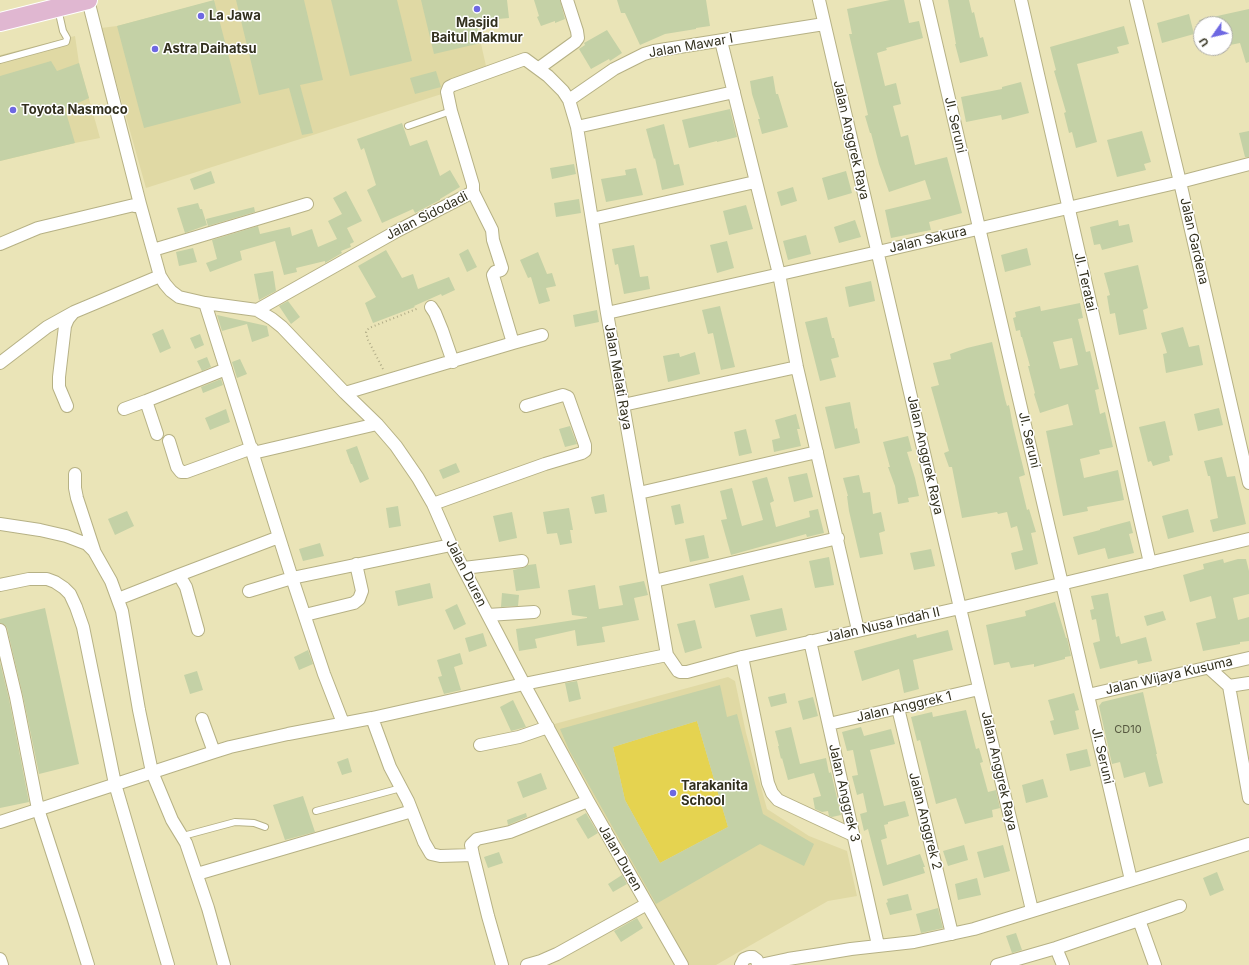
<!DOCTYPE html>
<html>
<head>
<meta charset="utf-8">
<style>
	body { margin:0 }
	#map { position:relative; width:1249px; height:965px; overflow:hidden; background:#eae4b7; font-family:Inter,sans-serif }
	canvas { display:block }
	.north { position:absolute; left:1193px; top:16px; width:40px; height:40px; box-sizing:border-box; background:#fff; border:1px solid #adaca5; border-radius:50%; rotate:236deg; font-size:11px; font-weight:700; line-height:16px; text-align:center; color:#32301e }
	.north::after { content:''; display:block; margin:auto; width:14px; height:18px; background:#6e68e2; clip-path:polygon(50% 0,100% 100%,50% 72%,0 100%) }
</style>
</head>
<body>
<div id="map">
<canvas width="1249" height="965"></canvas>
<div class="north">U</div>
</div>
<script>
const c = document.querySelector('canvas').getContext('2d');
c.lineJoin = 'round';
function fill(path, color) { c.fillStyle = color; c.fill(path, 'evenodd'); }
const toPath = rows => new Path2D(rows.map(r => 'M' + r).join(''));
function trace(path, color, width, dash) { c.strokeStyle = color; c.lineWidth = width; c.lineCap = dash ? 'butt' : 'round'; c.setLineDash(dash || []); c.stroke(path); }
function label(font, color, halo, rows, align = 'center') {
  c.font = font + ' Inter,sans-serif'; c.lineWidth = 3; c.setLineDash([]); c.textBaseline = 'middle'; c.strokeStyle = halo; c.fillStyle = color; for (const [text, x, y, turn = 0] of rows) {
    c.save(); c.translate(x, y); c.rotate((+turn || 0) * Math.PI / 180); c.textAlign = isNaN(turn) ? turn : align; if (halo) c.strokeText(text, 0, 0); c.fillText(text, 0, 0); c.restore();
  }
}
fill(toPath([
	[216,0,471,0,489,79,146,188,101,28,117,26],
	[75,36,79,63,100,138,75,143,0,161,0,55],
	[728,677,735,681,746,733,767,809,809,836,847,851,857,896,828,901,716,965,683,965,547,726]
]), '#e0d9a4');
fill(toPath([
	[697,721,728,827,660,863,625,800,613,747]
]), '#e5d350');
fill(toPath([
	[214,0,241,103,144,128,117,26],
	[236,0,304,0,323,80,300,85,313,133,302,135,289,88,259,95],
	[331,0,397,0,412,61,350,76],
	[421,0,507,0,509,18,476,21,481,43,434,54],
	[534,0,560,0,565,19,555,23,555,21,541,26,537,17,539,16],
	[617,0,706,0,710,26,696,28,696,29,665,34,640,45,625,13,621,13],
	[890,0,904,0,909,23,919,21,923,38,886,48,887,50,877,53,885,86,896,83,901,104,893,106,901,137,908,135,915,165,947,157,962,213,929,222,931,230,891,238,885,210,931,199,925,180,889,192,879,164,871,133,870,133,865,116,868,115,849,34,852,34,847,9],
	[948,0,969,0,972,13,974,12,980,38,983,37,988,56,960,63,955,44,956,44],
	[1249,9,1249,62,1246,63,1240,43,1225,46,1225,24,1200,24,1199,20],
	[1189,14,1194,34,1162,43,1157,23],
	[1124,26,1129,44,1117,47,1119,53,1077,64,1097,142,1076,148,1072,132,1069,133,1064,113,1066,112,1054,71,1056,70,1050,47],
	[607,30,622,53,610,61,609,59,591,69,579,49,585,45,584,43],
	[51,61,57,71,79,63,89,98,65,109,75,143,0,161,0,76],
	[436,71,441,87,415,94,410,78],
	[773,76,776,94,778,94,788,127,762,134,758,119,760,119,752,94,750,81],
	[1021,82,1029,113,1002,120,1001,115,966,122,961,97,1002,89,1002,87],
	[730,109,737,137,717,142,717,141,689,148,682,120],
	[402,123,410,146,427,140,440,176,450,170,460,187,440,199,440,200,415,213,413,209,382,223,367,190,376,185,364,148,361,150,357,139],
	[664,124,674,165,679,164,684,185,662,190,655,158,654,159,646,129],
	[1142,131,1151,162,1144,164,1146,170,1117,177,1107,140],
	[1249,131,1249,157,1245,157,1239,133],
	[574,164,576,174,552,179,550,168],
	[636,168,643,195,606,202,601,179,626,175,625,170],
	[211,171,215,183,194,190,190,179],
	[846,171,852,193,828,200,822,178],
	[793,187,797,201,781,206,777,192],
	[346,191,362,221,347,228,354,242,350,244,351,247,341,251,342,253,325,263,325,261,296,268,297,272,284,275,275,241,240,251,242,260,210,272,206,263,217,259,212,240,258,226,260,234,290,227,292,236,312,229,318,247,337,239,328,221,342,214,333,198],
	[579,199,581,213,556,217,554,203],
	[198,203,200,209,202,209,207,225,185,233,177,208],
	[746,205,753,229,729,235,723,211],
	[254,207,255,212,208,226,206,219],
	[855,220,861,237,839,243,834,227],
	[1118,220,1119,226,1129,224,1133,242,1102,250,1100,244,1094,245,1090,227],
	[806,235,811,254,788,260,783,241],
	[727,241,734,268,717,273,710,245],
	[634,245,640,277,648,276,650,289,624,294,618,264,615,265,612,249],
	[193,248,197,262,179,266,176,252],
	[1027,248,1031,265,1005,272,1001,255],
	[468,249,477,267,467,272,459,254],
	[386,250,402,278,413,274,418,289,449,277,455,290,442,296,441,294,414,306,415,307,373,323,365,303,376,297,358,266],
	[538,252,547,274,552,273,556,286,546,288,550,301,539,304,531,277,528,278,520,260],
	[1138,265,1148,308,1143,310,1147,329,1119,335,1115,313,1110,314,1107,296,1110,295,1104,273],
	[273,271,276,291,259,300,254,274],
	[871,281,875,301,849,307,845,287],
	[288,301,300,317,291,324,279,306],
	[1080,303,1083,318,1078,319,1086,352,1090,351,1099,389,1095,390,1100,414,1105,412,1113,447,1099,450,1100,454,1080,459,1084,478,1118,470,1124,500,1087,507,1088,511,1063,516,1046,431,1073,425,1068,404,1040,413,1034,394,1035,393,1028,366,1030,366,1022,337,1021,337,1020,330,1016,331,1013,318,1016,317,1015,312,1040,306,1041,311],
	[1072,338,1078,365,1060,369,1053,342],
	[720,306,735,367,721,370,713,333,708,334,702,310],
	[597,310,599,322,575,327,573,315],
	[217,315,267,326,269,336,252,342,247,324,222,331],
	[827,317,832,338,834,338,839,357,831,359,836,377,820,381,805,322],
	[1183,327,1189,347,1199,345,1203,365,1166,373,1163,354,1167,353,1161,333],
	[163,329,171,348,160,353,152,334],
	[200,334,204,345,195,349,190,338],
	[992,342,1005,399,1007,406,1009,405,1013,426,1025,475,1019,477,1027,510,1029,509,1036,532,1031,533,1038,564,1015,570,1011,553,1023,550,1017,526,1011,528,1007,512,998,514,997,512,962,518,952,467,949,467,944,453,949,451,931,387,939,385,933,363,951,359,950,354,967,348],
	[695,352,700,374,668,382,663,356,679,353,680,357],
	[207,357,211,367,202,371,197,361],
	[240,359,247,374,237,378,232,362],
	[221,379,223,385,203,393,201,387],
	[850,402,855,429,857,428,860,443,835,449,825,407],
	[1219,408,1223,425,1198,431,1194,414],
	[226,409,230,422,210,430,205,418],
	[796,414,800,429,797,429,801,446,774,452,772,440,780,438,775,420],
	[1165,421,1173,455,1169,456,1170,461,1153,466,1151,461,1148,462,1139,427],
	[570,426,577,444,565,447,559,429],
	[746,429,752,453,739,456,734,432],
	[908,436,912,451,907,452,915,478,919,496,908,498,909,502,898,504,895,486,888,467,890,467,883,442],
	[357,446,369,479,360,483,352,464,351,464,346,450],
	[1222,457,1227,477,1235,476,1246,524,1213,532,1210,520,1218,518,1210,476,1208,476,1204,461],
	[456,463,460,472,443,479,439,470],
	[807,473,813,497,794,502,788,477],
	[859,475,863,493,870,492,873,514,881,512,885,531,879,533,883,554,860,558,849,511,847,496,848,496,843,478],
	[767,477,774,501,770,503,776,527,810,517,809,511,818,509,824,533,807,537,806,534,731,555,721,520,727,519,720,491,732,488,742,526,763,520,752,481],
	[604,494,607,512,595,514,591,497],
	[680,504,684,523,675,525,671,506],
	[398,506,401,526,389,528,386,508],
	[569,508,573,530,570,530,572,543,560,545,557,533,547,534,543,512],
	[1188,509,1194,532,1168,539,1162,516],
	[127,511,134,526,115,535,108,519],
	[512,512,517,538,499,542,493,516],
	[1130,521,1133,533,1129,534,1134,553,1108,559,1105,548,1078,555,1073,537,1100,530,1100,529],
	[704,535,709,558,690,562,685,539],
	[320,543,324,556,303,561,299,549],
	[931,549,935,566,914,570,910,553],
	[829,557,834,585,815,588,809,561],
	[1223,559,1224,563,1238,559,1246,559,1249,571,1249,594,1233,598,1238,620,1249,617,1249,641,1240,642,1240,644,1203,651,1196,623,1216,618,1211,596,1190,602,1183,575,1204,569,1203,564],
	[536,564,540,588,516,591,513,570,523,568,528,565],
	[743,575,750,600,715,608,709,584],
	[644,581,648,595,634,598,639,620,602,627,605,642,577,646,575,630,535,639,537,648,519,651,516,629,587,618,587,617,572,615,568,590,595,585,599,609,623,605,619,586],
	[430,583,433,598,398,606,395,591],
	[502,593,519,595,518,606,501,607],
	[1108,593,1116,637,1119,636,1121,644,1146,637,1152,661,1138,664,1137,660,1100,669,1093,643,1100,641,1096,619,1092,620,1090,610,1094,609,1091,596],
	[1055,602,1066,638,1067,638,1071,656,1065,657,1065,659,1034,667,1034,664,1011,668,1009,662,994,665,986,625,1026,616,1025,611],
	[457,604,466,624,454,630,445,610],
	[45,608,79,764,39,774,23,696,7,628,5,625,0,623,0,619],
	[782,608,787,630,756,637,750,615],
	[1163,611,1166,620,1147,626,1144,616],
	[695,620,702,648,685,653,677,624],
	[948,630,953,650,913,660,919,689,904,693,899,669,862,681,854,651,916,634,917,638],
	[483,633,487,646,469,652,465,638],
	[308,650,313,664,299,670,294,657],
	[460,653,463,664,454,667,461,690,444,694,438,677,442,676,437,660],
	[0,662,9,699,29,802,0,808],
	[197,671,203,690,190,694,184,675],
	[577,681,581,699,569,702,565,683],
	[720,685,727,717,737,714,763,814,814,844,804,866,760,844,656,904,569,750,560,729],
	[697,721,728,827,660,863,625,800,613,747],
	[1143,692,1157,754,1156,754,1163,783,1149,787,1145,772,1124,778,1120,762,1112,764,1099,706,1102,702],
	[785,693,787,703,771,707,768,697],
	[1074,693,1079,710,1075,711,1079,729,1054,735,1050,721,1054,720,1048,700],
	[813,697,818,716,803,720,798,701],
	[513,700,526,727,511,731,500,707],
	[966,710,976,749,979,748,983,762,980,763,988,792,996,790,1000,808,992,810,993,817,965,824,956,798,936,804,920,740,917,741,911,717,932,712,933,717],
	[791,727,800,764,826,758,829,773,831,772,841,815,832,817,829,816,828,811,822,812,815,809,813,798,821,796,814,773,788,780,782,758,781,759,778,746,779,746,775,731],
	[861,727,864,736,891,729,895,744,870,750,884,806,905,801,909,816,888,822,888,824,884,825,887,838,881,840,887,865,920,854,925,867,923,867,925,873,883,886,868,829,864,831,860,814,867,812,863,793,857,795,852,776,858,775,853,750,847,751,842,732],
	[1087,749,1091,766,1070,771,1066,754],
	[348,758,352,772,342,775,337,762],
	[541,773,547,789,523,798,517,782],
	[1043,779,1048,797,1026,803,1022,785],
	[303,796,315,832,285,840,273,805],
	[526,813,527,817,508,825,507,820],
	[586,813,598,833,588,839,576,819],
	[964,845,968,860,948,866,943,851],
	[1003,845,1010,871,984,878,977,852],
	[499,852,503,863,488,868,484,857],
	[1217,872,1224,890,1210,896,1203,878],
	[622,875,627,884,613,892,608,884],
	[977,878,981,895,958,900,955,884],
	[908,894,912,910,890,915,886,903,888,902,887,899],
	[938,908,943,928,921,933,916,914],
	[637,918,643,928,621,942,614,931],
	[1016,933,1022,950,1012,953,1006,936]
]), '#c4d1a6');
const service = toPath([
	[0,60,66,42,67,38,63,31,58,9],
	[408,126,451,111],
	[316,811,401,788],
	[183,836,235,822,254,823,265,827]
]);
const minor = toPath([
	[88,0,140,204,160,276,165,284,171,291,179,297,205,303,257,310,272,319,282,327,345,393,377,424,396,446,418,478,433,504,451,545,524,684,588,801,682,965],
	[819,0,960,608,1032,910],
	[926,0,1131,880],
	[1021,0,1150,563],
	[1136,0,1180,182,1249,483],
	[721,41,779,274,797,367,858,630],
	[539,68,575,42,578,38,577,31,567,0],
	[569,100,614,69,644,54,654,51,824,24],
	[577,127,734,92],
	[592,219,755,182],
	[0,244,38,228,134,205,135,206,139,204],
	[153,250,307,204],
	[205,303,292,578,324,674,343,723],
	[431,307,435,313,442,330,453,362],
	[257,310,397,231,473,192,473,185,451,111,447,92,449,87,453,85,525,59,548,76,563,91,569,100,577,127,607,313,667,655,678,671,680,672,687,672,742,657,960,608,1249,539],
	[607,313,878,252,1180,182,1249,164],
	[513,343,542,335],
	[0,363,47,327,74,312,160,276],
	[345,393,513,343,494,279,493,275,495,272,501,270,502,268,493,240,492,230,473,192],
	[623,405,797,367],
	[67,406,59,387,59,377,65,326,68,319,73,313],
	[124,409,146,401],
	[157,434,146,401,226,369],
	[169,441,177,467,181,472,186,472,252,448],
	[253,453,377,424],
	[75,474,75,488,77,498,94,550],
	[639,493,817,452],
	[433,504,545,464,582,453,585,451,585,445,568,397,563,395,526,406],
	[0,524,40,530,66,536,87,544,94,551,111,581,122,611,139,710,152,772,172,820,186,843,208,908,224,965],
	[464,568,522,561],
	[179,575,279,537],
	[654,581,838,538],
	[0,585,29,579,47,579,55,582,64,588,70,594,76,607,83,627,115,784,168,965],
	[249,591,292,578,451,545],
	[118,599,179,575,186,587,198,630],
	[305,615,354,603,359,599,362,591,356,564],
	[488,615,534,612],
	[0,630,16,697,38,809,74,920,88,965],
	[810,641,878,945],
	[742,657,768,783,772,793,778,800,853,835],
	[1208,667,1229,686,1249,683],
	[1229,686,1249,798],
	[1088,695,1249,658],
	[898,708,952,934],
	[372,718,390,767,408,801,424,842,431,854,440,856,473,855],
	[202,719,214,752],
	[829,724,979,689],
	[480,745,519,737,548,727],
	[0,822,214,752,230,747,288,734,372,718,524,684,667,655],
	[197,874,412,811],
	[1139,920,1155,965],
	[1056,948,1063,965],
	[0,959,2,965],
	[502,965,488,916,473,855,471,845,477,839,510,832,588,801],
	[527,965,541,961,557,954,647,904],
	[741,965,744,959,749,957,753,957,757,960,758,965],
	[760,965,788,959,821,954,851,949,914,942,974,929,1249,844],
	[997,965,1056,948,1180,906]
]);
const primary = toPath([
	[0,22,88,0]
]);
trace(service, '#b6b185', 8);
trace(minor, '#b6b185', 14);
trace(primary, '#fff', 20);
trace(toPath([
	[383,369,368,340,366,332,369,328,419,308]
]), '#b1ac87', 2, [1, 3]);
trace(service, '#fff', 6);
trace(minor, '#fff', 12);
trace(primary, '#e0b7d1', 18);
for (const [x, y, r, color] of [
	[477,9,4,"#6e68e2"],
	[201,16,4,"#6e68e2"],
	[155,49,4,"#6e68e2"],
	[13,110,4,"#6e68e2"],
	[673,793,4,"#6e68e2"]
]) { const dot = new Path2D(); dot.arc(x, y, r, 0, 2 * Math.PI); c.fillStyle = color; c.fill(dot); trace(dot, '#fff', 1.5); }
label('11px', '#565840', null, [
	["CD10",1128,730]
]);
label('bold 13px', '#32301e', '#fff', [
	["La Jawa",209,16],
	["Masjid",477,23,"center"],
	["Baitul Makmur",477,38,"center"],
	["Astra Daihatsu",163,49],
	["Toyota Nasmoco",21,110],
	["Tarakanita",681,786],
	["School",681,801]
], 'left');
label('13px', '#32301e', '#fff', [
	["Jalan Mawar I",691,46,-10],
	["Jl. Seruni",955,125,77],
	["Jalan Anggrek Raya",851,140,77],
	["Jalan Sidodadi",427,216,-27],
	["Jalan Sakura",928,240,-13],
	["Jalan Gardena",1194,241,77],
	["Jl. Teratai",1085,282,77],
	["Jalan Melati Raya",618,377,80],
	["Jl. Seruni",1029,440,77],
	["Jalan Anggrek Raya",925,455,77],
	["Jalan Duren",466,573,63],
	["Jalan Nusa Indah II",883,625,-13],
	["Jalan Wijaya Kusuma",1169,676,-13],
	["Jalan Anggrek 1",904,707,-13],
	["Jl. Seruni",1102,756,77],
	["Jalan Anggrek Raya",999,771,77],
	["Jalan Anggrek 3",844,793,77],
	["Jalan Anggrek 2",925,821,76],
	["Jalan Duren",620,858,60]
]);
</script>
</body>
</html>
